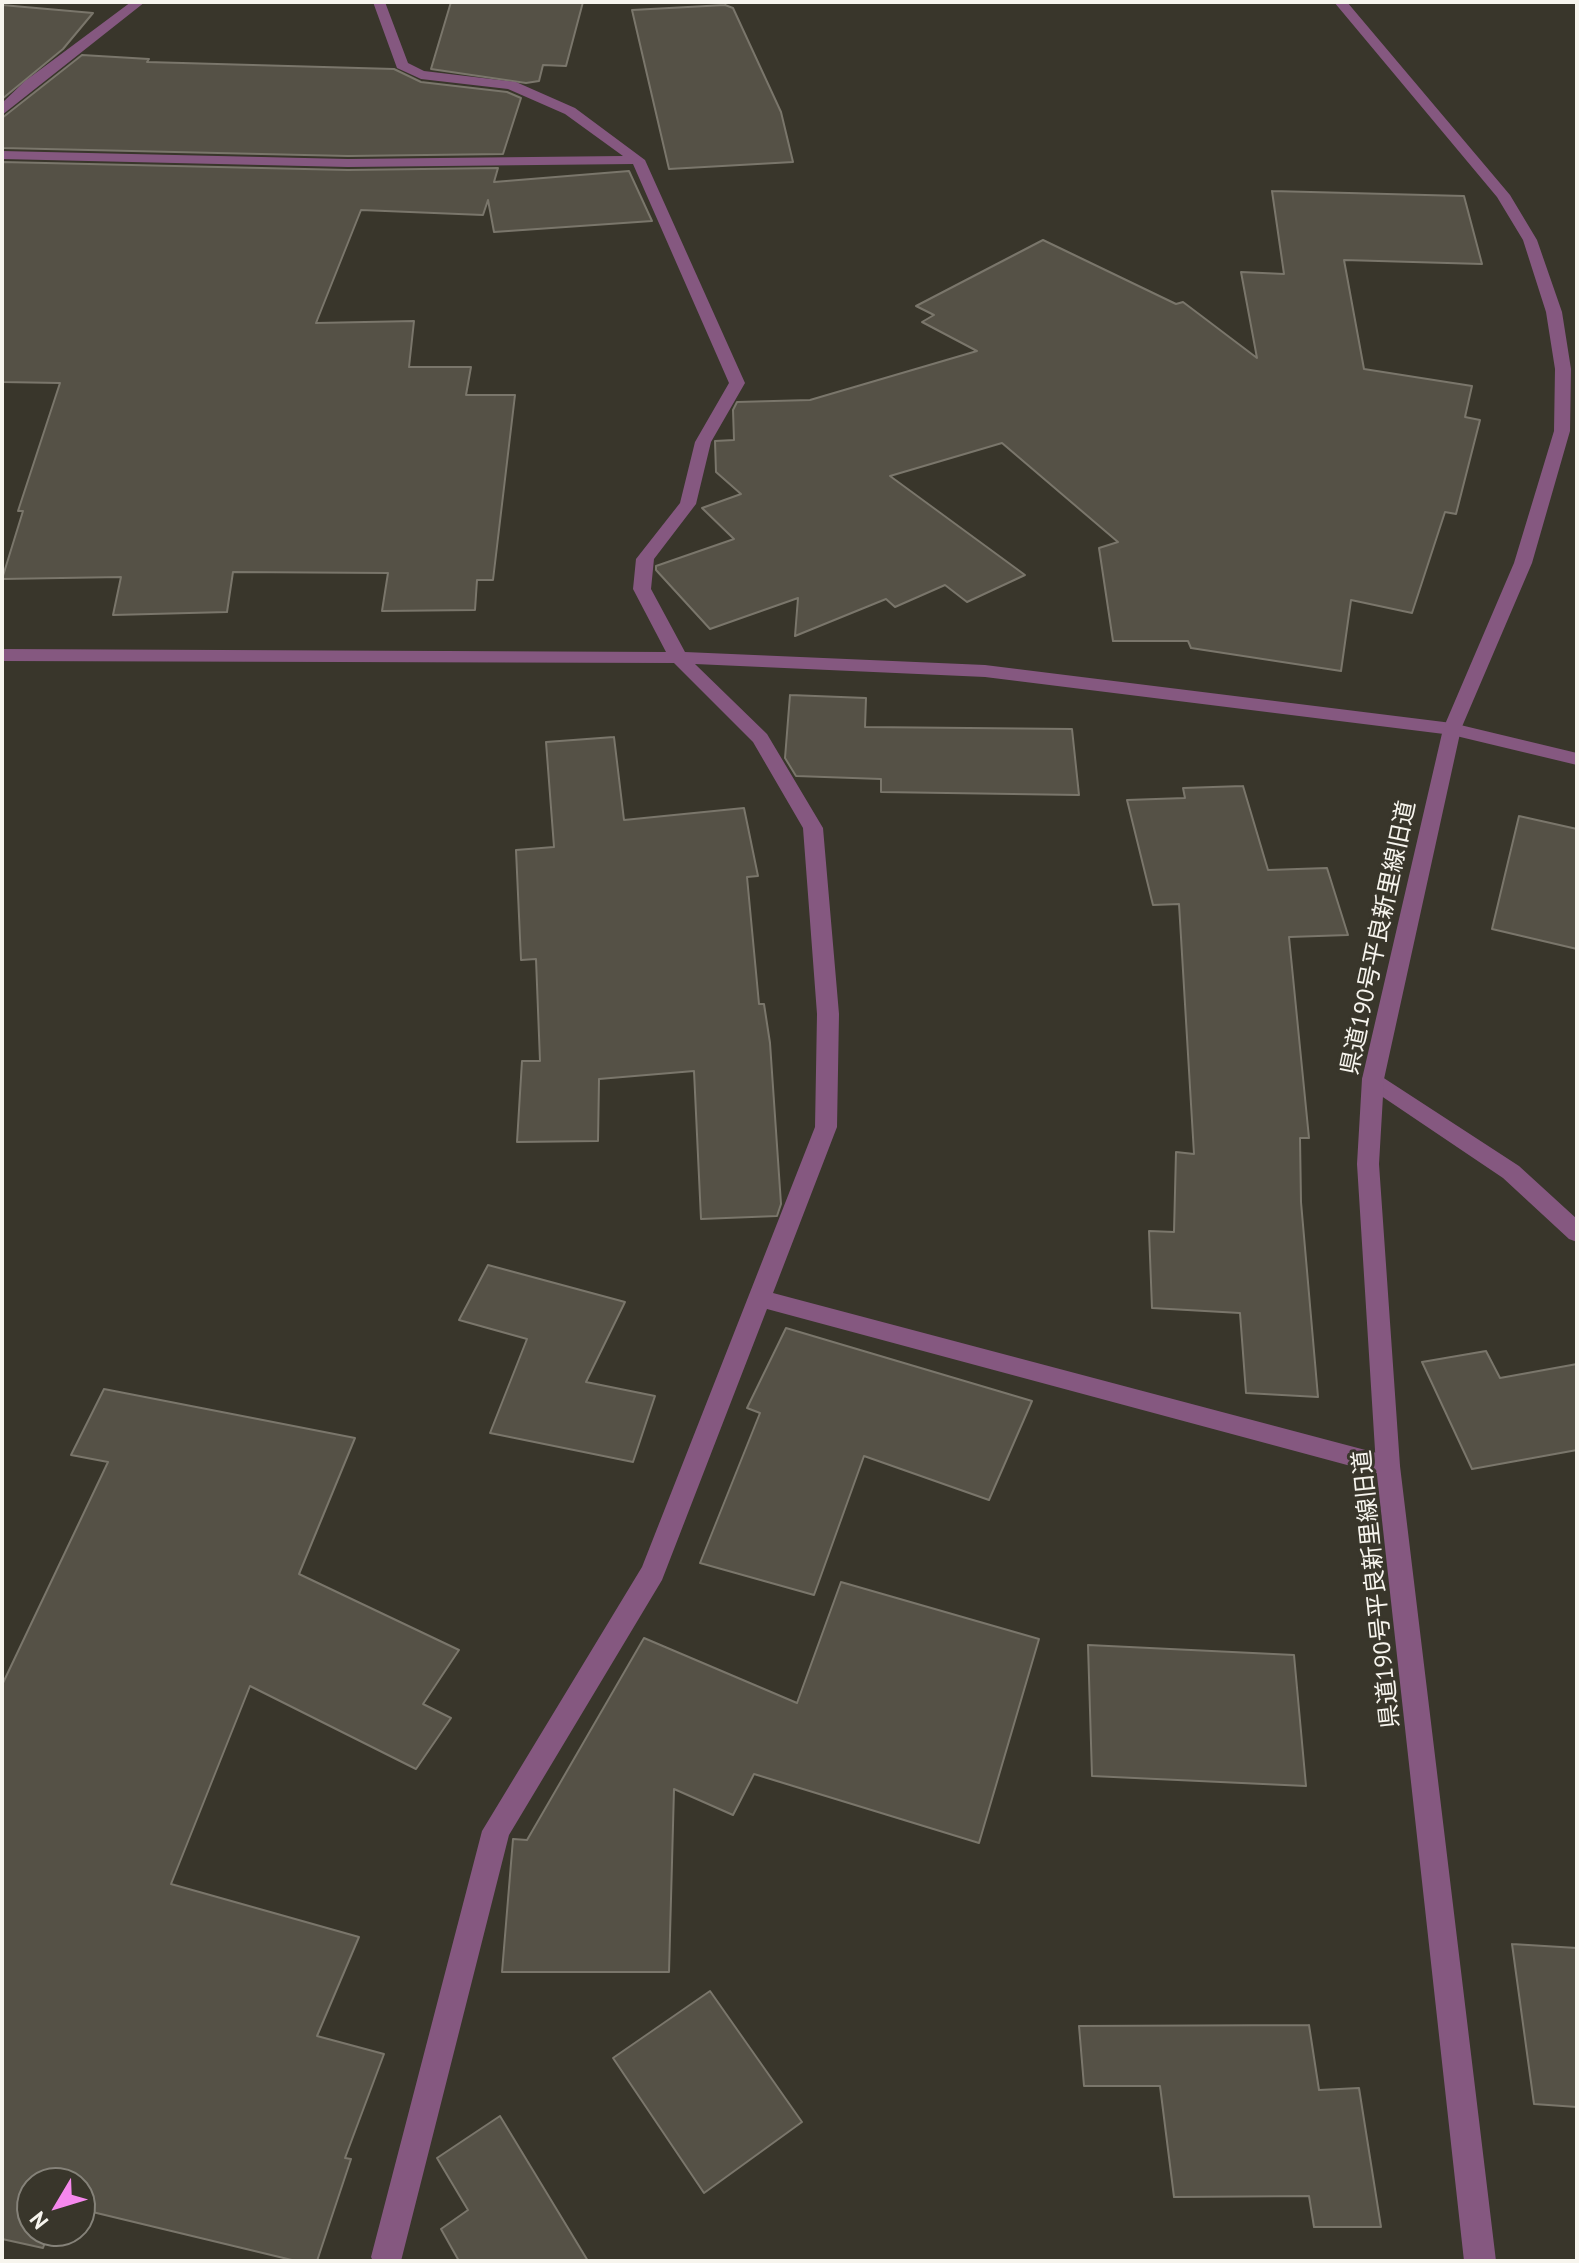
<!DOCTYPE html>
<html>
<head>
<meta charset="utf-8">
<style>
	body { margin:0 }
	#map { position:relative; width:1579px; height:2263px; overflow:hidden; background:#39362b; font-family:"PT Sans",sans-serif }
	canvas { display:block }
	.frame { position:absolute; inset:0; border:4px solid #f7f5ee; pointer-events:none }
	.north { position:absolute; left:16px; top:2167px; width:80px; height:80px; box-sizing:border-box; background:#39362b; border:2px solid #858279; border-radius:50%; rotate:232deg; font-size:22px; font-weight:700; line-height:32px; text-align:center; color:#f7f5ee }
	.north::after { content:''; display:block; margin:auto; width:28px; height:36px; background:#f688ed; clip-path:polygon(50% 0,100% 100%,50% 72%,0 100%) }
</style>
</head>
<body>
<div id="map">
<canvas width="1579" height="2263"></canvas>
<div class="frame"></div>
<div class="north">N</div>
</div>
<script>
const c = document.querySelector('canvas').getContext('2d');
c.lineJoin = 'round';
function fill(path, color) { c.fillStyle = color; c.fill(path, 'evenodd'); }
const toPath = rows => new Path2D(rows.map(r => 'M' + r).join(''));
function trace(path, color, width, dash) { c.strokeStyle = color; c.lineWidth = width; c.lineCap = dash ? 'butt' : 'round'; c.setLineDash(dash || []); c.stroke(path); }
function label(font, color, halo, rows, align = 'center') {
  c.font = font + ' "PT Sans","Noto Sans JP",sans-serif'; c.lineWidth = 6; c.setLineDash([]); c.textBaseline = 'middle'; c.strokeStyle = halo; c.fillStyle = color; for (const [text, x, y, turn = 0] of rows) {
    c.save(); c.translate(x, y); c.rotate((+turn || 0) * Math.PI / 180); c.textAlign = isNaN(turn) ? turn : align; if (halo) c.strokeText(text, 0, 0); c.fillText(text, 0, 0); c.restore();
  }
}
const building = toPath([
	[451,2,583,2,566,66,543,65,539,81,526,83,431,69,451,2],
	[2,5,93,13,63,49,2,99,2,5],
	[725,5,733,8,781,112,793,162,669,169,632,10,725,5],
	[82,55,149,59,147,62,394,69,421,82,507,92,521,98,503,154,348,156,2,148,2,118,82,55],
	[2,162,348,170,498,168,494,182,629,171,652,221,494,232,488,200,483,215,361,210,316,323,414,321,409,367,471,367,466,395,515,395,493,580,477,580,475,610,382,611,388,573,233,572,227,612,113,615,121,577,2,579,23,511,18,511,60,383,2,382,2,162],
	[1272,191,1464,196,1482,264,1344,260,1364,369,1472,386,1465,417,1480,420,1456,514,1445,512,1412,613,1351,600,1341,671,1191,648,1188,641,1113,641,1099,548,1118,542,1002,443,890,476,1025,575,967,602,945,585,895,607,886,599,795,636,798,598,710,629,656,570,656,566,734,539,702,508,741,494,716,472,715,441,734,440,733,410,737,402,810,400,977,351,922,322,934,315,916,306,1043,240,1176,304,1183,302,1257,358,1241,272,1284,274,1272,191],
	[790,695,866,698,865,727,1072,729,1079,795,881,792,881,779,796,776,785,758,790,695],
	[614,737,624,820,744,808,758,876,747,877,759,1004,764,1004,770,1043,781,1204,777,1216,701,1219,694,1071,599,1079,598,1141,517,1142,522,1061,540,1061,536,959,521,960,516,850,554,847,546,742,614,737],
	[1243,786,1268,870,1327,868,1348,935,1289,937,1309,1138,1300,1138,1301,1202,1318,1397,1246,1393,1240,1313,1152,1308,1149,1231,1174,1232,1176,1152,1194,1154,1179,904,1153,905,1127,800,1185,798,1183,788,1243,786],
	[1519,816,1577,829,1577,949,1492,929,1519,816],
	[488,1265,625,1302,586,1382,655,1396,633,1462,490,1433,527,1339,459,1320,488,1265],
	[786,1328,1032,1401,989,1500,864,1456,814,1595,700,1563,760,1413,747,1408,786,1328],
	[1486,1351,1500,1378,1577,1364,1577,1450,1472,1469,1422,1362,1486,1351],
	[104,1389,355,1438,299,1574,459,1650,423,1704,451,1718,416,1769,250,1686,171,1884,359,1937,317,2036,384,2054,345,2158,351,2159,317,2261,296,2261,80,2209,80,2183,32,2183,32,2231,49,2231,43,2248,2,2239,2,1685,108,1462,71,1455,104,1389],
	[841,1582,1039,1639,979,1843,754,1774,733,1815,674,1789,669,1972,502,1972,513,1839,527,1840,644,1638,797,1703,841,1582],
	[1088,1645,1294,1655,1306,1786,1092,1776,1088,1645],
	[1512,1944,1577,1948,1577,2107,1534,2104,1512,1944],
	[710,1991,802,2122,704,2193,613,2058,710,1991],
	[1309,2025,1319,2090,1359,2088,1381,2227,1314,2227,1309,2196,1174,2197,1160,2086,1084,2086,1079,2026,1309,2025],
	[500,2116,588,2261,459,2261,441,2229,468,2210,437,2158,500,2116]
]);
fill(building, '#555146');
trace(building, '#7a766b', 2);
fill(toPath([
	[131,2,145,2,2,115,2,103,25,81,131,2],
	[373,2,385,2,408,63,424,71,516,82,575,108,645,160,745,383,711,442,696,504,654,559,651,589,685,652,985,665,1452,723,1577,753,1577,765,1452,735,985,677,695,664,767,734,823,828,839,1014,837,1127,773,1293,1388,1456,1397,1459,1400,1466,1397,1473,1388,1476,767,1309,662,1580,509,1835,401,2261,373,2261,371,2257,482,1831,642,1567,815,1127,817,1014,803,828,753,742,674,663,2,661,2,649,666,652,633,589,636,559,680,503,695,442,729,383,633,164,348,167,2,159,2,151,348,159,623,156,565,114,508,89,421,79,397,68,373,2],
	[1373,1071,1519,1166,1577,1219,1577,1242,1569,1239,1503,1178,1365,1085,1362,1079,1365,1073,1373,1071]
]), '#855880');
fill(toPath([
	[1334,2,1347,2,1510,195,1537,240,1562,312,1571,369,1570,431,1532,563,1461,729,1384,1079,1379,1164,1400,1466,1496,2261,1464,2261,1376,1466,1357,1164,1362,1079,1443,729,1514,563,1554,431,1555,369,1546,312,1523,240,1497,197,1334,2]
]), '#855880');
label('24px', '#f7f5ee', '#39362b', [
	["県道190号平良新里線旧道",1379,938,-78],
	["県道190号平良新里線旧道",1377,1589,-96]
]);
</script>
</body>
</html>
